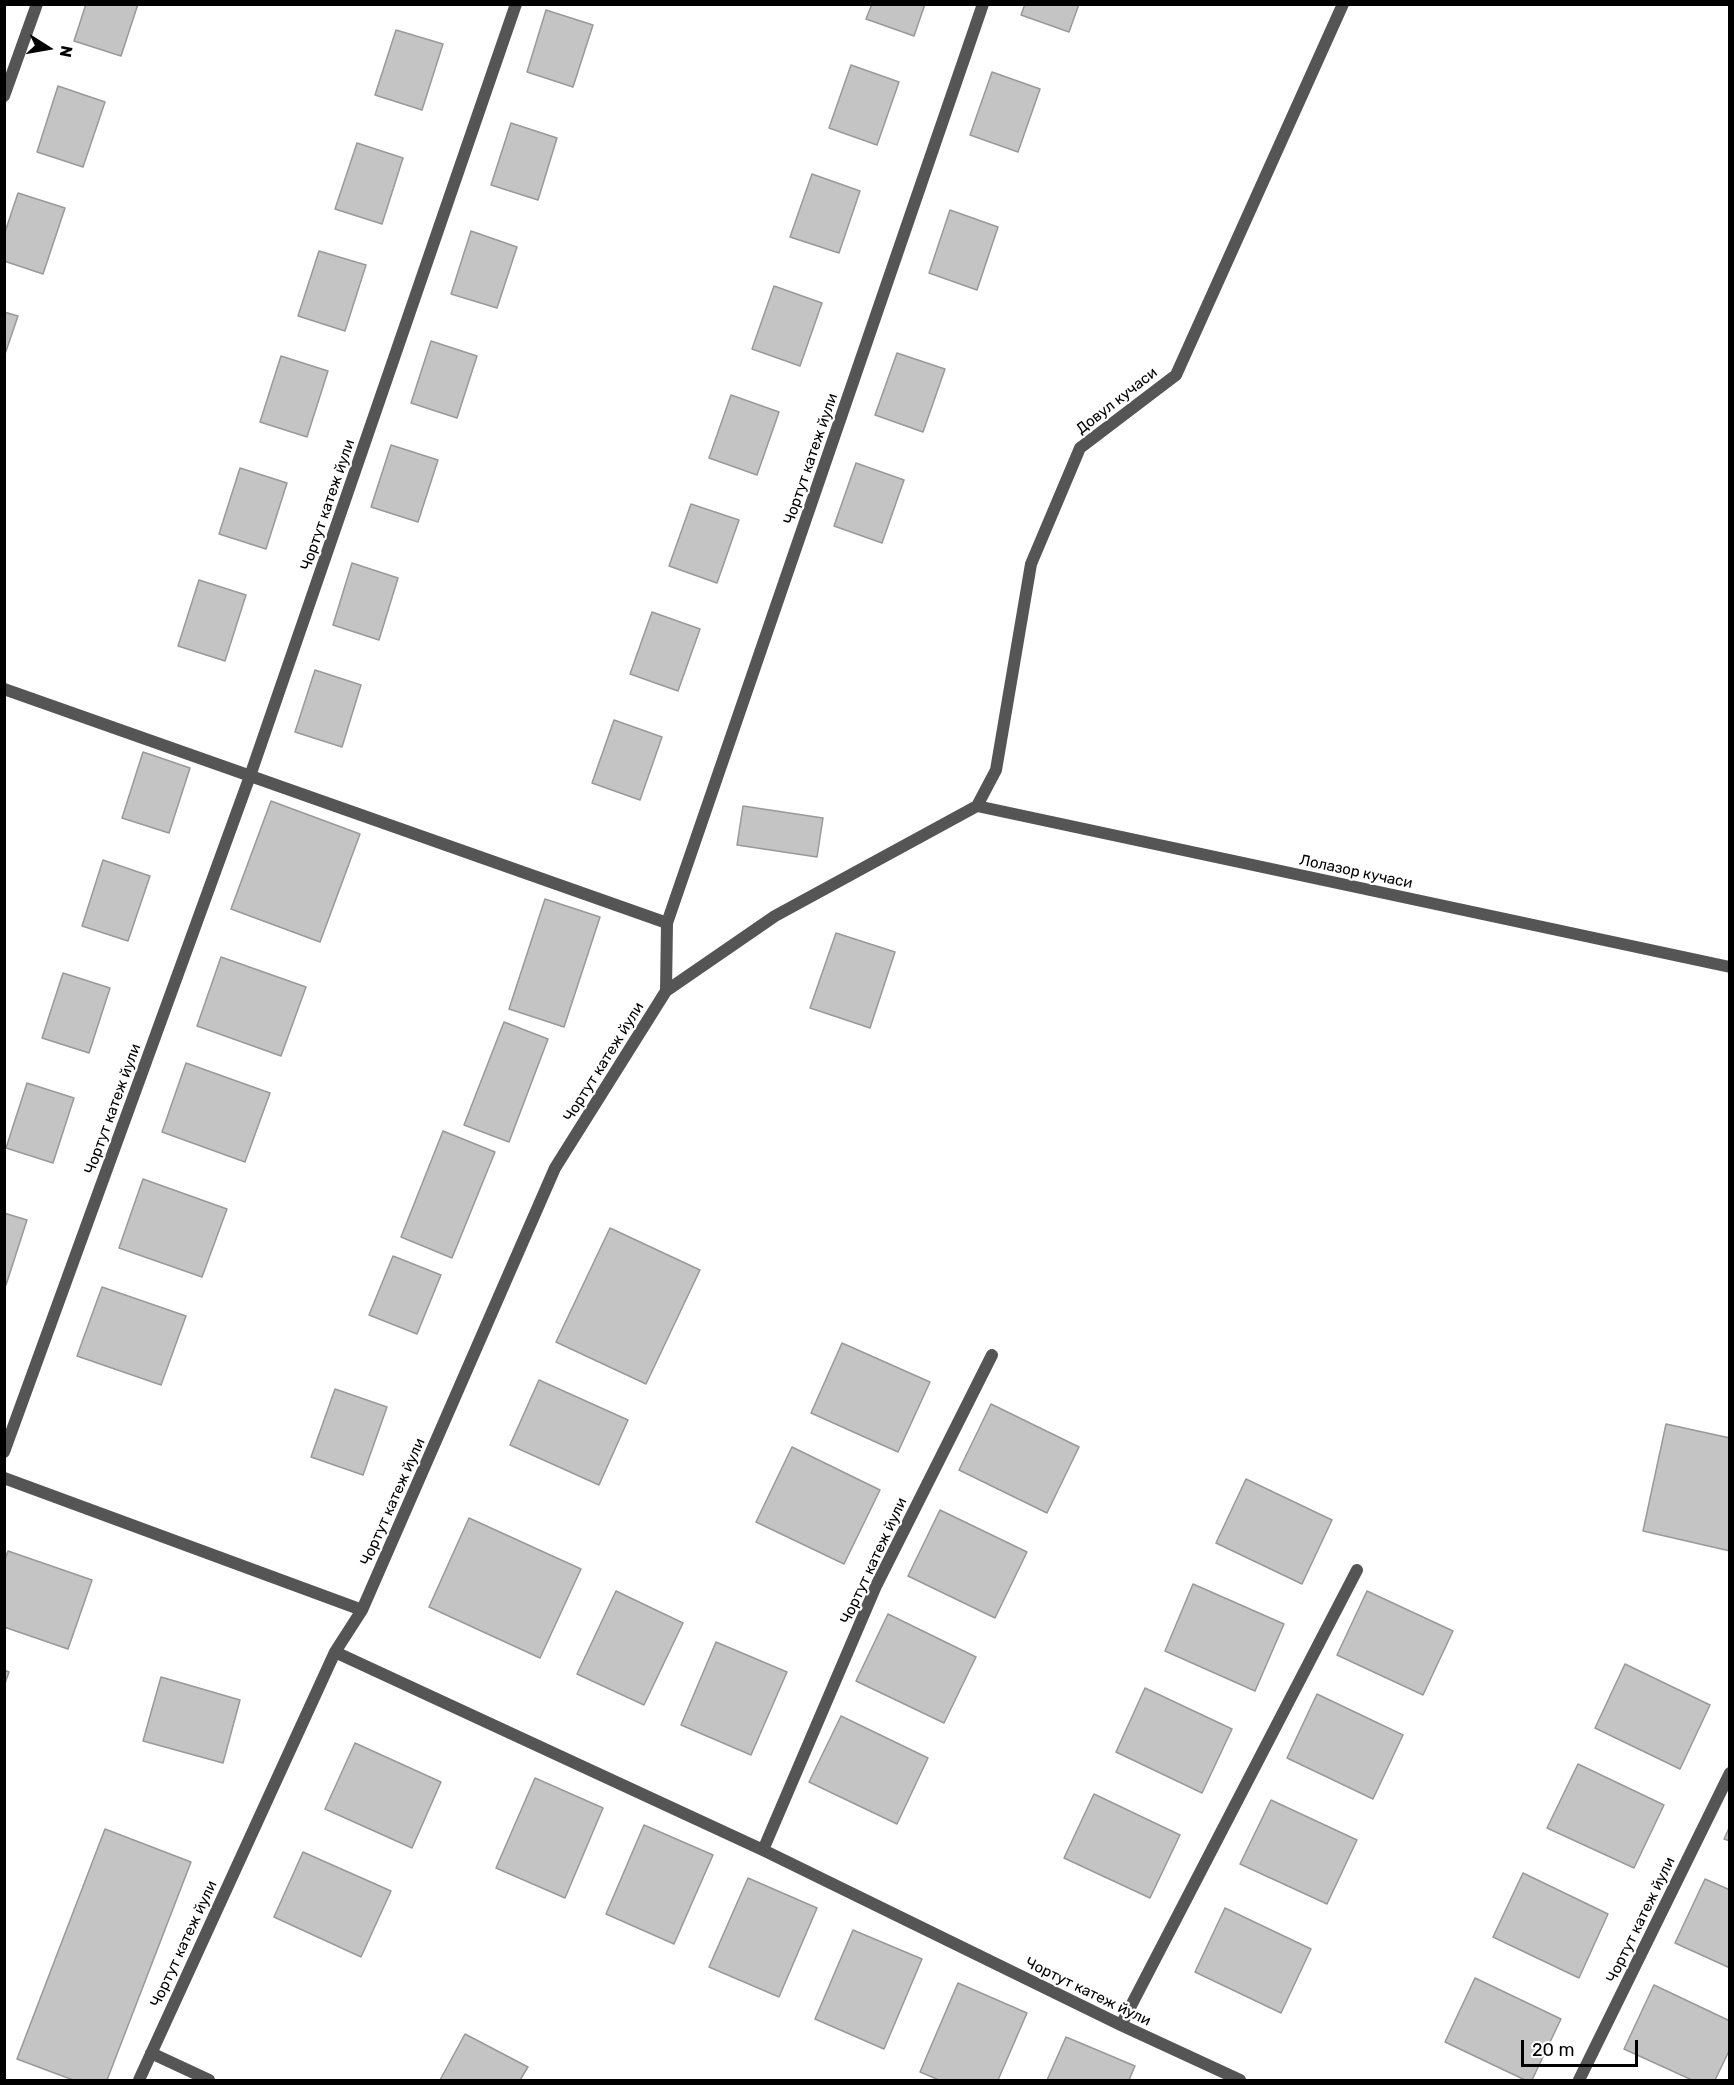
<!DOCTYPE html>
<html>
<head>
<meta charset="utf-8">
<style>
	body { margin:0 }
	#map { position:relative; width:1734px; height:2085px; overflow:hidden; background:#fff; font-family:Rubik,sans-serif }
	canvas { display:block }
	.frame { position:absolute; inset:0; border:6px solid #000; pointer-events:none }
	.north { position:absolute; left:18px; top:18px; width:60px; height:60px; -webkit-text-stroke:4px #fff; paint-order:stroke; rotate:101deg; font-size:16px; font-weight:700; line-height:24px; text-align:center; color:#000 }
	.north::after { content:''; display:block; margin:auto; width:21px; height:27px; background:#000; clip-path:polygon(50% 0,100% 100%,50% 72%,0 100%) }
	.scale { position:absolute; left:1521px; top:2040px; width:117px; height:27px; box-sizing:border-box; border:3px solid #000; border-top:0; padding-left:8px; font-size:18px; line-height:21px; white-space:nowrap; color:#000; -webkit-text-stroke:4px #fff; paint-order:stroke }
</style>
</head>
<body>
<div id="map">
<canvas width="1734" height="2085"></canvas>
<div class="frame"></div>
<div class="north">N</div>
<div class="scale">20 m</div>
</div>
<script>
const c = document.querySelector('canvas').getContext('2d');
c.lineJoin = 'round';
function fill(path, color) { c.fillStyle = color; c.fill(path, 'evenodd'); }
const toPath = rows => new Path2D(rows.map(r => 'M' + r).join(''));
function trace(path, color, width, dash) { c.strokeStyle = color; c.lineWidth = width; c.lineCap = dash ? 'butt' : 'round'; c.setLineDash(dash || []); c.stroke(path); }
function label(font, color, halo, rows, align = 'center') {
  c.font = font + ' Rubik,sans-serif'; c.lineWidth = 4.5; c.setLineDash([]); c.textBaseline = 'middle'; c.strokeStyle = halo; c.fillStyle = color; for (const [text, x, y, turn = 0] of rows) {
    c.save(); c.translate(x, y); c.rotate((+turn || 0) * Math.PI / 180); c.textAlign = isNaN(turn) ? turn : align; if (halo) c.strokeText(text, 0, 0); c.fillText(text, 0, 0); c.restore();
  }
}
const building = toPath([
	[86,4,138,4,121,56,74,41,86,4],
	[872,4,925,4,914,36,866,19,872,4],
	[1025,4,1079,4,1069,32,1021,15,1025,4],
	[546,10,593,25,573,87,527,72,546,10],
	[396,30,443,44,422,110,375,95,396,30],
	[851,65,899,82,877,145,829,128,851,65],
	[992,72,1040,89,1018,152,970,135,992,72],
	[58,86,105,102,83,167,37,152,58,86],
	[511,123,557,138,538,200,491,185,511,123],
	[357,143,403,158,382,224,335,209,357,143],
	[812,174,860,191,839,253,790,237,812,174],
	[18,193,65,208,43,274,4,261,4,235,18,193],
	[950,210,998,227,977,290,929,273,950,210],
	[471,231,517,247,497,308,451,294,471,231],
	[319,251,366,265,345,331,298,316,319,251],
	[774,286,822,303,800,366,752,349,774,286],
	[4,312,18,316,4,357,4,312],
	[431,341,477,356,457,418,411,403,431,341],
	[897,353,945,369,923,432,875,415,897,353],
	[281,356,328,371,307,437,260,422,281,356],
	[731,395,779,412,757,475,709,458,731,395],
	[391,445,438,460,418,522,371,507,391,445],
	[856,463,904,480,882,543,834,526,856,463],
	[240,468,287,483,266,549,219,534,240,468],
	[691,504,739,520,717,583,669,566,691,504],
	[352,563,398,578,379,640,333,625,352,563],
	[199,580,246,595,225,661,178,646,199,580],
	[652,612,700,629,678,691,630,674,652,612],
	[315,670,361,685,342,747,295,732,315,670],
	[614,720,662,737,640,800,592,783,614,720],
	[143,752,190,768,169,833,122,818,143,752],
	[271,801,360,834,320,942,231,909,271,801],
	[743,806,823,818,817,857,737,845,743,806],
	[103,860,150,876,128,941,82,926,103,860],
	[545,899,600,917,564,1027,509,1009,545,899],
	[836,933,895,952,870,1028,810,1008,836,933],
	[221,957,306,987,281,1056,197,1026,221,957],
	[63,973,110,988,89,1053,42,1038,63,973],
	[504,1022,548,1039,509,1142,464,1125,504,1022],
	[186,1063,270,1093,245,1162,162,1132,186,1063],
	[27,1083,74,1098,53,1163,6,1148,27,1083],
	[443,1131,495,1152,452,1258,401,1237,443,1131],
	[143,1179,227,1209,202,1277,119,1248,143,1179],
	[4,1213,27,1220,6,1285,4,1285,4,1213],
	[610,1228,700,1270,646,1384,556,1342,610,1228],
	[393,1256,441,1275,417,1334,369,1315,393,1256],
	[102,1287,186,1316,161,1385,77,1356,102,1287],
	[842,1343,930,1382,898,1452,811,1413,842,1343],
	[539,1380,628,1420,599,1485,510,1445,539,1380],
	[335,1389,387,1407,363,1475,311,1457,335,1389],
	[991,1404,1079,1447,1047,1513,959,1470,991,1404],
	[1666,1424,1730,1438,1730,1551,1643,1531,1666,1424],
	[792,1447,880,1490,844,1564,756,1522,792,1447],
	[1246,1479,1332,1520,1302,1584,1216,1543,1246,1479],
	[940,1510,1027,1552,995,1618,908,1576,940,1510],
	[469,1518,581,1569,540,1658,429,1607,469,1518],
	[8,1551,92,1580,68,1649,4,1627,4,1562,8,1551],
	[1193,1584,1284,1624,1255,1691,1165,1651,1193,1584],
	[616,1591,683,1623,644,1705,577,1674,616,1591],
	[1367,1591,1453,1631,1423,1695,1337,1655,1367,1591],
	[888,1614,976,1657,944,1723,856,1681,888,1614],
	[716,1642,787,1672,751,1755,681,1725,716,1642],
	[1625,1664,1710,1705,1680,1769,1595,1728,1625,1664],
	[4,1670,9,1672,4,1686,4,1670],
	[161,1677,240,1700,223,1763,143,1741,161,1677],
	[1145,1688,1232,1729,1202,1793,1116,1752,1145,1688],
	[1317,1694,1403,1735,1373,1799,1287,1758,1317,1694],
	[841,1716,928,1758,897,1824,809,1782,841,1716],
	[355,1743,441,1782,412,1848,325,1809,355,1743],
	[1578,1764,1664,1805,1634,1868,1547,1828,1578,1764],
	[535,1778,603,1808,565,1898,496,1868,535,1778],
	[1094,1794,1180,1835,1150,1898,1064,1858,1094,1794],
	[1271,1800,1357,1840,1327,1904,1240,1864,1271,1800],
	[644,1825,713,1855,674,1944,606,1914,644,1825],
	[1730,1826,1730,1841,1724,1839,1730,1826],
	[105,1829,191,1862,107,2080,73,2080,17,2059,105,1829],
	[303,1852,391,1891,361,1957,274,1917,303,1852],
	[1523,1873,1608,1914,1579,1978,1493,1937,1523,1873],
	[748,1878,817,1908,779,1997,709,1967,748,1878],
	[1705,1879,1730,1890,1730,1968,1675,1943,1705,1879],
	[1225,1908,1311,1949,1281,2013,1195,1972,1225,1908],
	[853,1930,922,1959,884,2049,815,2019,853,1930],
	[1475,1978,1561,2019,1532,2080,1525,2080,1445,2042,1475,1978],
	[958,1983,1027,2013,998,2080,939,2080,920,2072,958,1983],
	[1654,1985,1730,2021,1730,2049,1715,2080,1692,2080,1624,2049,1654,1985],
	[465,2034,528,2067,520,2080,440,2080,465,2034],
	[1066,2037,1135,2066,1129,2080,1047,2080,1066,2037]
]);
fill(building, '#c4c4c4');
trace(building, '#999', 1.5);
trace(toPath([
	[4,96,37,4],
	[4,689,667,923,666,991],
	[977,806,996,770,1031,564,1080,448,1176,375,1343,4],
	[977,806,1730,967],
	[667,923,983,4],
	[4,1452,250,776,516,4],
	[4,1478,362,1610],
	[335,1652,763,1850,1121,2025,1240,2080],
	[763,1850,876,1586,992,1355],
	[1121,2025,1357,1570],
	[151,2053,209,2080],
	[139,2080,335,1652,362,1610,555,1168,666,991,775,916,977,806],
	[1579,2080,1730,1773]
]), '#555', 12);
label('15px', '#000', '#fff', [
	["Довул кучаси",1117,401,-38],
	["Чортут катеж йули",811,459,-71],
	["Чортут катеж йули",328,505,-71],
	["Лолазор кучаси",1356,872,12],
	["Чортут катеж йули",604,1062,-58],
	["Чортут катеж йули",113,1109,-70],
	["Чортут катеж йули",393,1502,-66],
	["Чортут катеж йули",874,1561,-65],
	["Чортут катеж йули",1641,1920,-64],
	["Чортут катеж йули",184,1944,-65],
	["Чортут катеж йули",1088,1992,26]
]);
</script>
</body>
</html>
